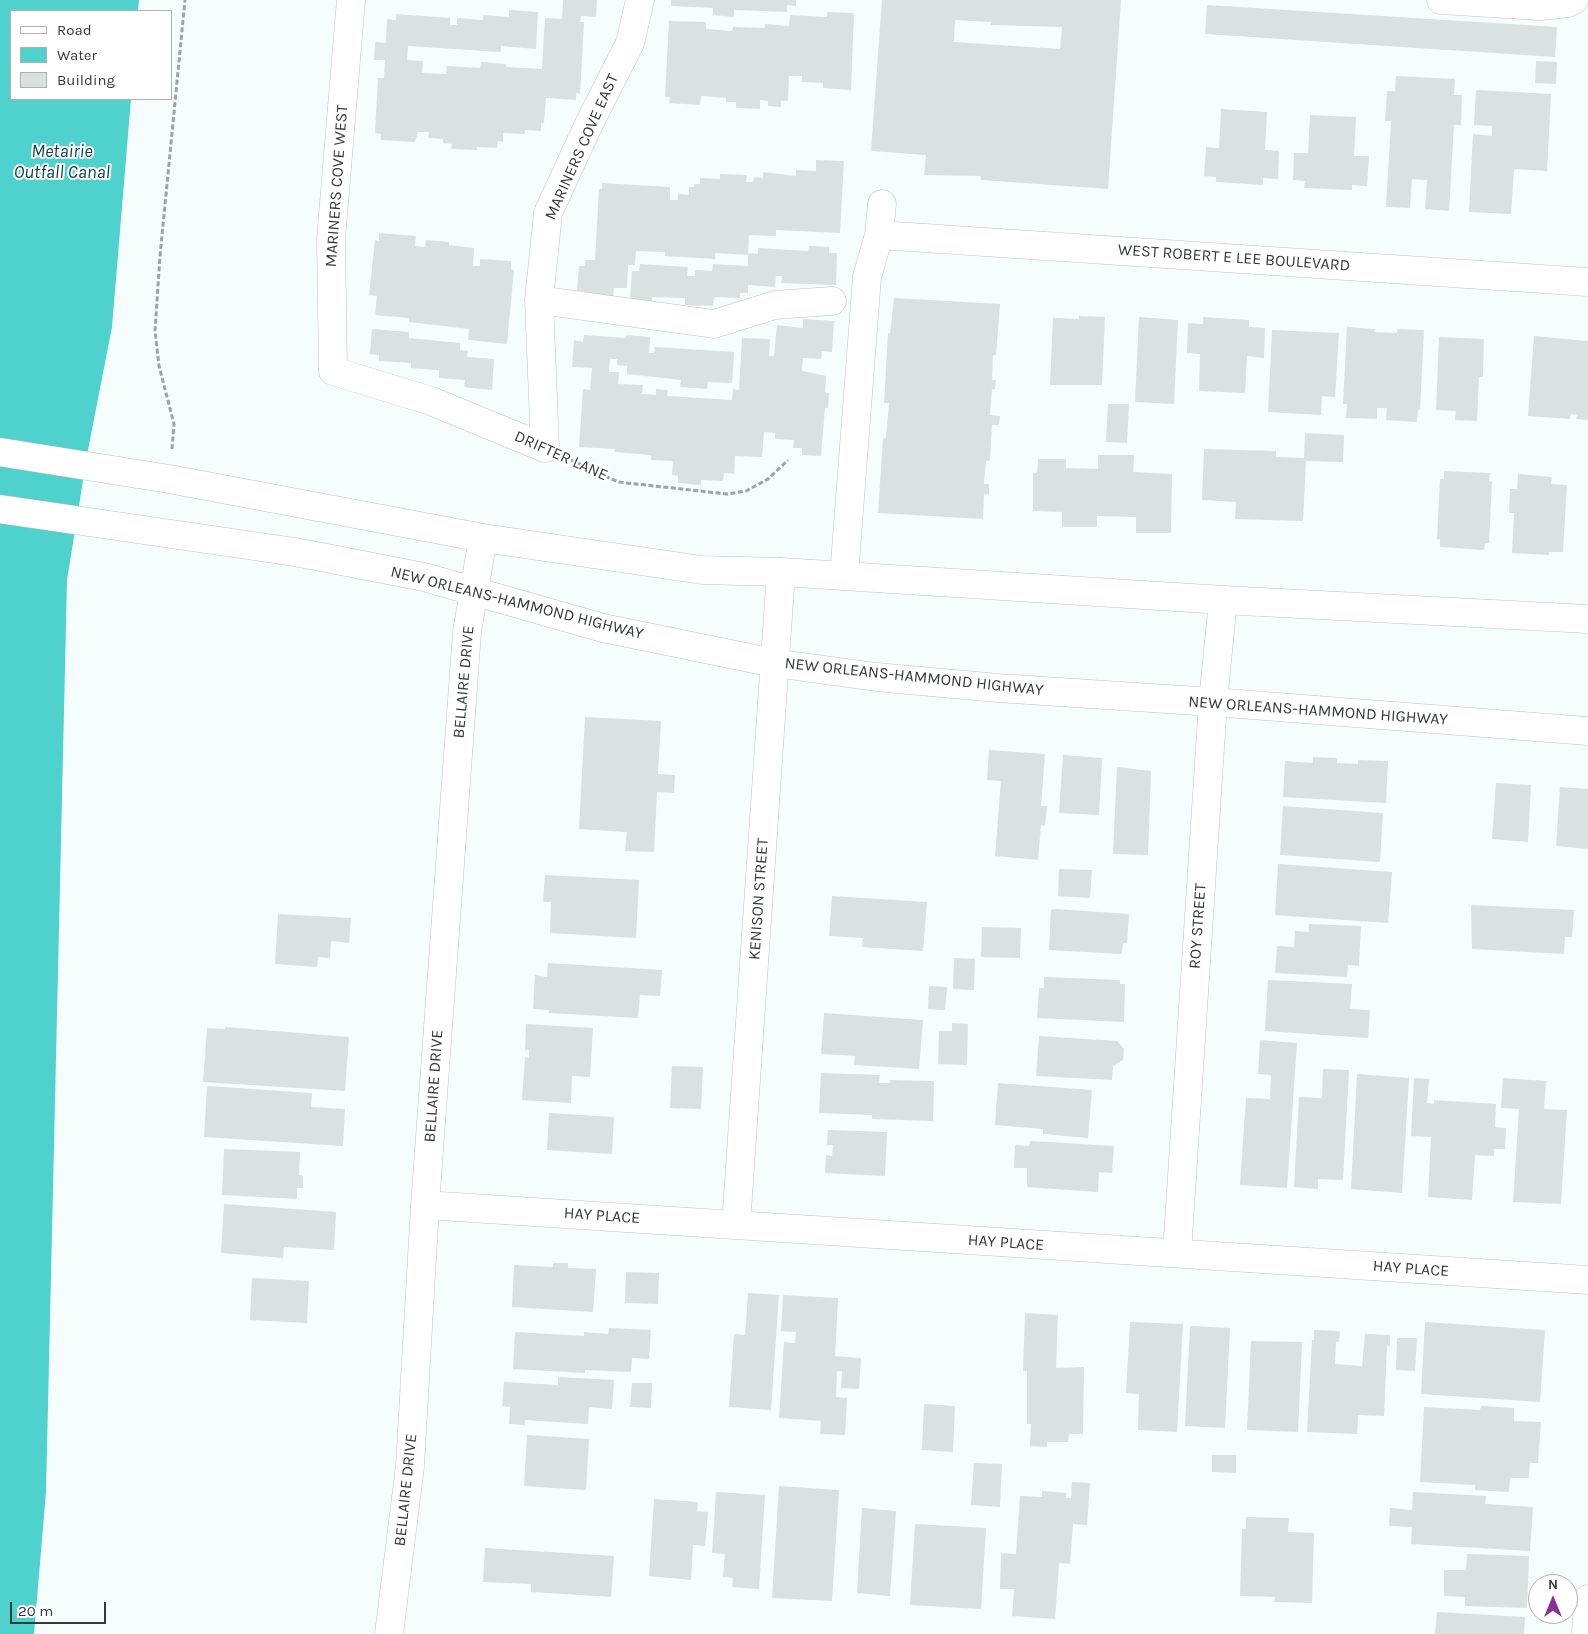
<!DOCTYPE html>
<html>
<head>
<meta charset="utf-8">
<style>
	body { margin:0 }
	#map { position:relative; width:1588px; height:1634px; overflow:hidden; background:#f5fdfd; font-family:Karla,sans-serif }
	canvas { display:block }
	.legend { position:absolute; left:10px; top:10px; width:162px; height:90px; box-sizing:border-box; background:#fff; border:1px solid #afb0b0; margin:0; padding:6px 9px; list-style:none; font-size:15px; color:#373a3a }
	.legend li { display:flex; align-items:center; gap:10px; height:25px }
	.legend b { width:25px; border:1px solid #afb0b0 }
	.north { position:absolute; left:1528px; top:1574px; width:50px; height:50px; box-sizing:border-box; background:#fff; border:1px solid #afb0b0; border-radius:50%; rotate:0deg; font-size:14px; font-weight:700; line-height:20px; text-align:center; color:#373a3a }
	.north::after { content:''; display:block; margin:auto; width:18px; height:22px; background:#8e2f98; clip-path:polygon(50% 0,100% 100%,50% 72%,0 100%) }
	.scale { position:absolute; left:10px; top:1602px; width:96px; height:22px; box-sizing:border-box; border:2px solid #373a3a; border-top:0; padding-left:6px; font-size:15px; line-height:18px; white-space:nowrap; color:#373a3a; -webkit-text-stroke:4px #fff; paint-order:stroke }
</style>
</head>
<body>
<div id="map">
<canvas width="1588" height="1634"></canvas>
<ul class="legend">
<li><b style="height:6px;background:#fff"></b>Road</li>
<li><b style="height:14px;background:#4fd1ce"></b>Water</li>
<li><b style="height:14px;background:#dae2e1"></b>Building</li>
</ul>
<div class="north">N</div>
<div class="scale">20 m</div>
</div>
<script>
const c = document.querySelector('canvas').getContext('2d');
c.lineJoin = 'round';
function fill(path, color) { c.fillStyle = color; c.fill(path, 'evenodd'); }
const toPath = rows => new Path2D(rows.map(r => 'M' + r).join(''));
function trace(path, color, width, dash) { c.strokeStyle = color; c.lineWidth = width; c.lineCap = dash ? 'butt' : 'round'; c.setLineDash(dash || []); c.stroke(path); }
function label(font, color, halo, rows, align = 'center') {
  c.font = font + ' Karla,sans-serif'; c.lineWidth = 4; c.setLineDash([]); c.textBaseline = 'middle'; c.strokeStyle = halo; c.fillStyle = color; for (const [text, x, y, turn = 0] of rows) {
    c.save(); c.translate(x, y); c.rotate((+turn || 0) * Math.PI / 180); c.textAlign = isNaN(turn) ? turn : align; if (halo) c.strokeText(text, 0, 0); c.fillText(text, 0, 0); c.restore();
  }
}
fill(toPath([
	[0,0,139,0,138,11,11,11,11,99,131,99,112,327,88,450,67,580,46,1492,34,1634,0,1634]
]), '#4fd1ce');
fill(toPath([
	[563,0,597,0,596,17,581,16,580,22,584,22,580,94,576,93,576,100,546,98,544,123,541,123,541,131,525,130,525,134,503,133,503,142,498,141,497,148,477,147,477,150,451,149,452,144,443,143,443,139,428,138,429,132,418,132,415,142,381,140,381,134,375,133,378,78,384,78,385,60,374,60,375,42,386,43,387,19,396,20,396,14,450,18,450,25,457,25,457,18,483,20,483,15,509,17,509,10,538,12,536,49,501,46,501,52,408,46,407,60,423,61,422,73,446,74,447,66,480,68,481,62,506,64,506,67,542,69,545,18,562,19],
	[671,0,796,0,796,6,787,5,787,12,734,10,734,17,713,15,713,8,671,6],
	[882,0,1121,0,1108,189,981,180,981,176,924,175,926,155,871,151],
	[955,20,991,22,991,25,1062,27,1060,49,954,42],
	[1207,5,1557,27,1555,57,1205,34],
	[827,12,854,13,851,90,823,88,823,83,802,82,802,76,789,76,788,101,781,101,781,107,768,106,768,101,760,100,760,109,736,108,736,102,726,102,726,98,701,96,700,105,669,103,670,97,665,97,669,21,706,22,706,29,732,31,733,27,765,28,765,24,789,26,790,15,827,17],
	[1536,61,1557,62,1556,84,1535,83],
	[1396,76,1455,79,1454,95,1462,95,1461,125,1454,125,1449,211,1425,209,1427,180,1412,179,1410,208,1386,207,1391,121,1385,121,1387,91,1395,91],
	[1476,90,1551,94,1547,171,1514,169,1511,214,1469,212,1473,134,1492,136,1492,126,1474,125],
	[1221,109,1267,112,1265,150,1279,151,1278,179,1263,178,1263,185,1216,182,1216,177,1204,176,1206,147,1219,148],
	[1310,115,1356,117,1354,156,1369,156,1367,186,1352,185,1352,190,1304,188,1305,181,1293,180,1294,153,1308,153],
	[816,160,844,161,840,233,776,230,776,236,749,235,748,255,715,253,715,259,665,256,665,252,636,251,635,265,628,265,627,288,614,288,613,299,584,297,584,291,577,291,579,266,585,266,585,260,595,260,599,189,602,189,602,183,670,187,670,200,678,200,678,194,689,195,689,187,694,187,694,184,700,184,700,178,720,179,720,174,747,175,746,182,753,182,754,177,763,178,763,172,796,176,796,170,816,171],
	[379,233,416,236,415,246,425,247,426,240,449,242,449,245,474,248,473,266,480,266,480,259,511,261,511,269,514,270,507,344,468,340,469,329,409,322,409,318,375,315,377,296,369,295,375,240,379,241],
	[809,246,829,247,829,253,837,253,836,285,781,283,782,276,776,276,775,287,748,285,748,293,740,293,740,298,714,297,713,306,685,305,685,298,652,297,652,301,630,300,632,271,639,271,640,264,688,267,687,276,695,276,695,270,712,271,713,264,748,266,748,253,758,254,758,248,808,251],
	[894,298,1000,304,996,355,993,355,992,380,996,380,995,390,992,389,990,415,1000,416,999,425,992,425,990,461,986,461,984,484,989,484,989,495,984,494,983,519,878,513,883,438,886,438,889,403,884,403,888,333,890,334],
	[1079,316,1105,317,1102,385,1050,385,1053,318,1079,319],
	[1139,317,1178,320,1174,404,1135,402],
	[1203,317,1249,320,1249,327,1265,328,1264,358,1247,356,1245,393,1199,391,1200,354,1187,353,1188,323,1203,324],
	[803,319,834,321,832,352,822,351,821,359,803,358,802,371,826,376,825,392,829,393,828,408,825,408,821,456,802,455,802,448,793,448,794,440,775,439,775,433,764,432,762,457,735,456,734,474,724,473,723,481,701,480,701,485,678,483,678,476,672,475,673,461,651,460,651,455,614,452,615,449,579,447,583,389,590,390,592,368,572,367,574,340,583,342,584,335,626,338,626,335,650,337,649,353,654,353,655,347,734,352,732,383,708,382,707,389,680,387,681,380,627,374,627,366,617,365,617,359,610,359,609,372,619,372,618,384,643,385,642,394,656,395,656,389,668,390,667,396,732,400,733,389,739,390,742,338,770,339,769,356,774,356,777,325,803,328],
	[1347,327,1375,329,1374,332,1397,333,1397,329,1424,330,1420,410,1418,410,1417,422,1386,420,1387,408,1377,408,1377,419,1346,418,1347,404,1343,404],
	[372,329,409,332,409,338,460,343,460,350,468,351,467,357,494,359,492,390,464,387,465,380,439,378,439,370,411,368,411,363,379,361,379,355,370,354],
	[1272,330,1339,333,1335,397,1322,396,1321,415,1268,412],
	[1534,336,1588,341,1588,420,1576,419,1577,415,1571,414,1570,419,1528,416],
	[1439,337,1484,339,1483,377,1479,377,1477,421,1455,420,1456,411,1436,410],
	[1108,404,1129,404,1127,443,1106,442],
	[1305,433,1344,435,1343,462,1306,461,1303,521,1235,519,1236,502,1202,500,1204,449,1276,451,1276,457,1304,458],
	[1098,455,1134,455,1133,472,1172,474,1171,533,1136,533,1136,517,1097,516,1097,527,1062,527,1062,512,1033,511,1033,473,1037,473,1038,459,1066,459,1066,468,1098,469],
	[1444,471,1490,473,1489,481,1492,482,1489,543,1485,543,1484,550,1440,547,1440,539,1437,539,1440,479,1444,479],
	[1518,474,1552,477,1551,484,1567,485,1563,552,1549,552,1549,555,1512,553,1514,513,1509,513,1510,489,1517,489],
	[585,717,661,721,658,774,675,775,674,793,657,792,654,852,625,851,627,832,579,829],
	[989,750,1045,754,1041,806,1047,806,1045,826,1041,825,1038,860,995,856,1001,781,987,780],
	[1063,755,1102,758,1099,815,1059,813],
	[1313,757,1337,758,1337,763,1358,764,1358,760,1388,761,1386,803,1283,797,1285,761,1313,763],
	[1117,767,1151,771,1148,855,1113,854],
	[1496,783,1531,785,1528,842,1492,839],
	[1560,787,1588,789,1588,849,1556,846],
	[1283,806,1383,813,1380,862,1280,855],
	[1278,864,1392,872,1388,923,1275,915],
	[1059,869,1092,870,1090,898,1058,896],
	[545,875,639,880,636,938,550,933,551,902,543,902],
	[832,896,927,902,923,951,862,947,863,938,829,936],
	[1471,905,1574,910,1572,937,1565,937,1564,954,1472,949],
	[1056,909,1129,914,1127,943,1123,943,1122,954,1049,950,1051,910],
	[278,914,351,918,349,943,331,941,330,958,318,957,317,967,275,964],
	[1309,924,1361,926,1359,966,1348,965,1347,977,1275,973,1277,946,1294,947,1295,931,1309,932],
	[982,927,1021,928,1020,958,981,957],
	[954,958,975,959,974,990,953,989],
	[548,963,662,970,660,996,640,995,638,1018,549,1013,549,1010,533,1009,535,975,547,977],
	[1044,977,1120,980,1120,984,1125,984,1124,1022,1037,1018,1039,988,1044,988],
	[1268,980,1352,984,1350,1009,1370,1010,1368,1038,1265,1031],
	[929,986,947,987,945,1010,928,1009],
	[824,1013,923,1020,919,1069,854,1065,855,1056,821,1054],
	[952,1023,968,1024,967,1065,938,1064,939,1031,952,1031],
	[526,1024,593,1028,590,1077,572,1076,571,1103,522,1100,525,1057,529,1058,529,1050,525,1050],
	[225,1027,349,1037,345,1091,203,1082,207,1028,225,1029],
	[1039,1036,1117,1041,1124,1049,1123,1060,1113,1066,1112,1080,1036,1076],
	[1260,1040,1297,1043,1287,1188,1240,1185,1246,1098,1270,1099,1271,1075,1258,1074],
	[672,1066,703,1067,701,1109,670,1108],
	[1323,1069,1349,1070,1343,1180,1318,1179,1318,1189,1294,1187,1299,1097,1322,1098],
	[821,1073,880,1075,879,1083,890,1083,890,1080,934,1081,933,1121,872,1119,872,1115,819,1113],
	[1357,1074,1409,1078,1402,1193,1351,1189],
	[1414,1078,1429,1079,1427,1103,1434,1104,1434,1100,1496,1104,1495,1127,1506,1128,1505,1149,1494,1149,1494,1156,1475,1155,1472,1200,1428,1197,1431,1137,1411,1136],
	[1503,1078,1546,1081,1544,1109,1567,1110,1561,1204,1513,1202,1519,1109,1501,1108],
	[998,1083,1092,1090,1088,1138,1043,1134,1043,1129,995,1125],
	[207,1086,312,1093,311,1107,345,1109,343,1146,204,1137],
	[549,1113,614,1117,612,1154,547,1150],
	[828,1130,887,1132,885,1176,825,1173,826,1155,832,1156,833,1145,827,1145],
	[1030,1141,1114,1146,1112,1173,1099,1172,1098,1192,1027,1187,1027,1168,1014,1168,1015,1145,1029,1146],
	[224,1149,300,1152,299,1175,303,1176,303,1188,297,1188,297,1199,222,1195],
	[224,1204,336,1212,334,1250,284,1247,283,1258,221,1253],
	[553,1263,568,1263,568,1268,596,1269,593,1312,512,1307,514,1265,553,1267],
	[626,1272,659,1273,658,1304,625,1303],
	[252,1278,309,1281,307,1323,250,1320],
	[748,1293,779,1295,771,1410,729,1407,734,1334,745,1335],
	[783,1295,838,1298,835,1356,861,1358,859,1389,841,1388,842,1371,837,1371,836,1397,847,1398,845,1435,820,1434,821,1421,779,1418,784,1342,795,1343,796,1332,781,1331],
	[1025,1313,1058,1315,1056,1368,1084,1367,1083,1434,1069,1434,1068,1442,1047,1442,1047,1447,1030,1446,1031,1424,1027,1424,1027,1371,1023,1371],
	[1130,1322,1183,1324,1177,1432,1138,1430,1139,1394,1126,1393],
	[1425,1322,1545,1330,1540,1402,1421,1394],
	[1190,1326,1230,1328,1225,1428,1185,1426],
	[609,1328,651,1330,649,1359,632,1358,631,1372,585,1370,585,1373,513,1369,515,1332,584,1336,584,1332,608,1334],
	[1314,1330,1340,1331,1339,1342,1336,1342,1335,1364,1362,1366,1365,1334,1390,1335,1390,1346,1387,1346,1384,1416,1358,1415,1357,1434,1307,1432,1312,1340,1314,1340],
	[1397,1338,1417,1338,1415,1371,1396,1370],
	[1251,1341,1302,1342,1298,1432,1247,1430],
	[558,1377,614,1380,612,1409,589,1407,588,1424,525,1420,525,1425,509,1424,510,1407,502,1406,504,1382,558,1385],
	[632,1383,652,1383,651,1408,630,1407],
	[924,1404,955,1406,953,1452,922,1450],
	[1481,1406,1514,1408,1514,1421,1541,1422,1538,1463,1530,1463,1529,1478,1510,1478,1509,1492,1475,1490,1475,1485,1420,1482,1424,1407,1480,1410],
	[527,1435,589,1439,586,1490,524,1486],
	[1212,1455,1236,1455,1236,1473,1212,1472],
	[974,1463,1002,1464,1000,1507,971,1505],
	[1072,1482,1090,1483,1087,1525,1073,1524,1070,1564,1059,1563,1055,1619,1012,1616,1014,1589,1000,1589,1001,1553,1016,1554,1020,1496,1042,1497,1042,1491,1066,1493,1066,1498,1071,1498],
	[779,1486,839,1490,832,1601,772,1598],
	[716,1492,765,1495,759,1589,732,1587,733,1578,723,1577,725,1554,712,1553],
	[1413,1492,1486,1496,1485,1504,1533,1507,1530,1551,1411,1544,1412,1527,1389,1526,1390,1508,1412,1510],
	[654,1499,698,1502,697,1511,708,1512,705,1546,693,1545,691,1580,649,1576],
	[862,1508,896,1511,890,1596,857,1593],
	[1246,1517,1289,1518,1288,1532,1314,1533,1312,1603,1274,1602,1275,1597,1240,1596,1242,1529,1246,1529],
	[915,1524,986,1528,981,1609,910,1605],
	[485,1548,614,1556,611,1597,531,1592,531,1584,483,1582],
	[1467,1554,1529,1556,1527,1608,1465,1606,1465,1597,1444,1596,1444,1570,1466,1570],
	[1437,1612,1525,1617,1524,1634,1435,1634]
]), '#dae2e1');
const minor = toPath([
	[351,0,331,239,333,371,431,401,545,448,539,300,548,213,588,126,630,43,640,0],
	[1441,0,1540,6,1568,3,1574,0],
	[879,235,1588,282],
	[539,300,714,324,775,305,832,301],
	[844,576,867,277,879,235,882,204],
	[425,1205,1588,1280],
	[736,1225,781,572],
	[1177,1253,1213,702,1223,600],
	[389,1634,410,1466,425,1205,467,632,483,538],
	[1586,1634,1588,1599]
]);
const major = toPath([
	[0,452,169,479,483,538,702,570,781,572,1223,600,1588,619],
	[0,509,295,552,424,577,603,628,774,663,876,677,998,688,1213,702,1588,731]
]);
trace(minor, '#bcc3c3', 29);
trace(major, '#bcc3c3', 29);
trace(toPath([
	[172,449,174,424,159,366,155,331,160,256,185,0],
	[571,460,618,482,727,494,746,491,768,479,788,460]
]), '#9ea4a4', 3, [5, 2.5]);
trace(minor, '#fff', 28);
trace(major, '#fff', 28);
label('16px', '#373a3a', '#fff', [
	["MARINERS COVE EAST",582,147,-66],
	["MARINERS COVE WEST",337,186,-86],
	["WEST ROBERT E LEE BOULEVARD",1234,258,4],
	["DRIFTER LANE",561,456,24],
	["NEW ORLEANS-HAMMOND HIGHWAY",517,603,14],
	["NEW ORLEANS-HAMMOND HIGHWAY",914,677,6],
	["BELLAIRE DRIVE",464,682,-85],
	["NEW ORLEANS-HAMMOND HIGHWAY",1318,711,4],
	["KENISON STREET",759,899,-86],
	["ROY STREET",1198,926,-86],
	["BELLAIRE DRIVE",434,1086,-86],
	["HAY PLACE",602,1216,4],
	["HAY PLACE",1006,1243,4],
	["HAY PLACE",1411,1269,4],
	["BELLAIRE DRIVE",406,1490,-84]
]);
label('italic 18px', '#064342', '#fff', [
	["Metairie",62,152],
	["Outfall Canal",62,173]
]);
</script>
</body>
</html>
